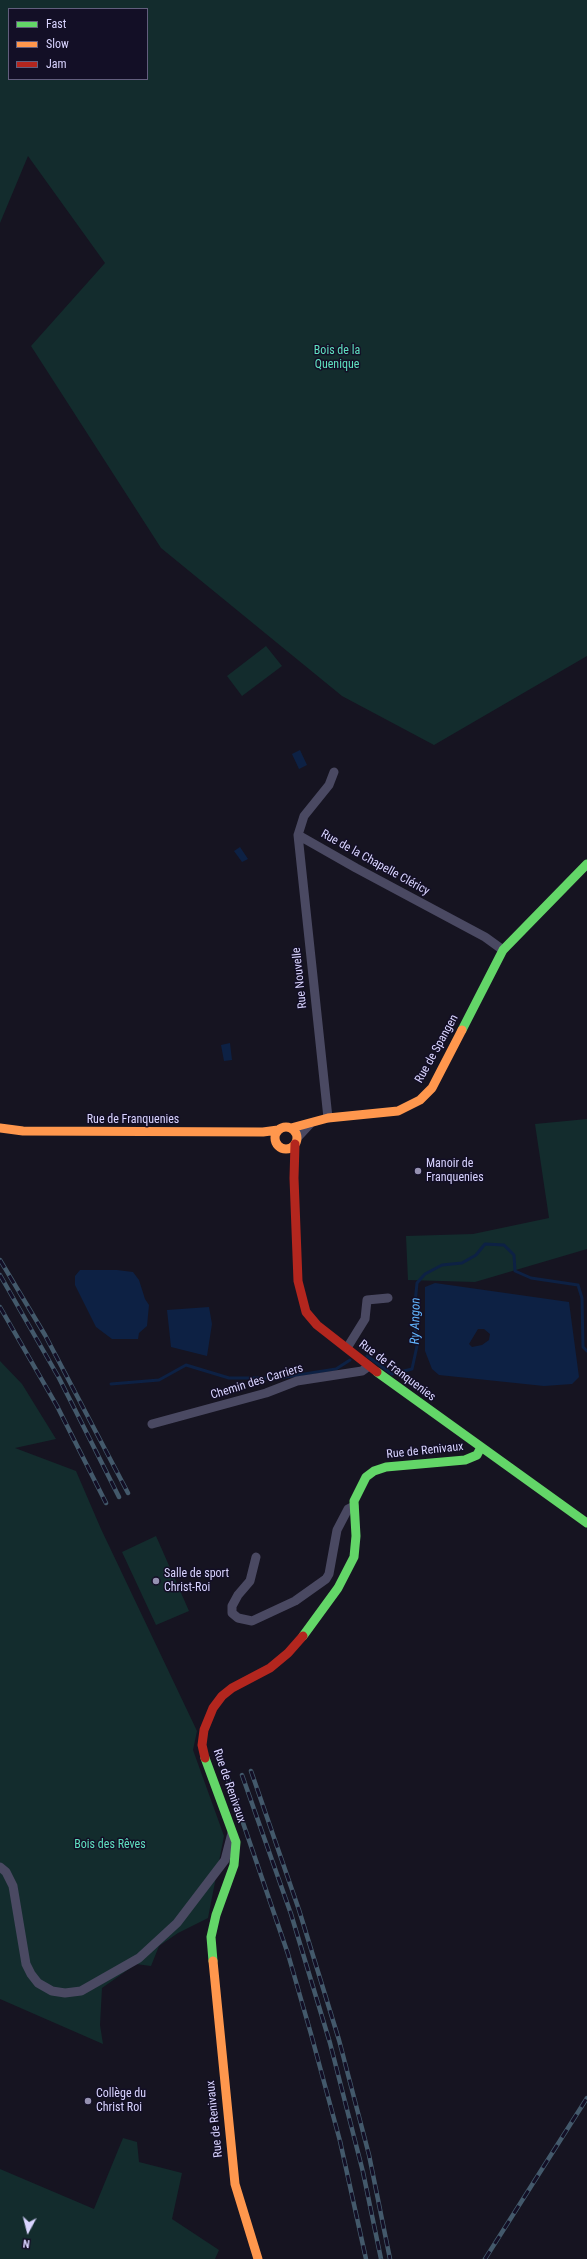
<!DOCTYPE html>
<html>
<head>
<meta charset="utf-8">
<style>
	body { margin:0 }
	#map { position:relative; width:587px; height:2259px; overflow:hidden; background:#161421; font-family:"Roboto Condensed",sans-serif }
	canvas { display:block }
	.legend { position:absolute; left:8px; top:8px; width:140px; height:72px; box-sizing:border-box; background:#130f26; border:1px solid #625e7d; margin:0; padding:5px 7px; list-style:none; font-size:12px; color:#d9d4ff }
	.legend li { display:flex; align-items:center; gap:8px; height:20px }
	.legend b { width:20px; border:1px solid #625e7d }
	.north { position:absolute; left:8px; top:2211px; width:40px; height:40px; -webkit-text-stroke:3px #130f26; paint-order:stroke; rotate:187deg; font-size:11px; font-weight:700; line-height:16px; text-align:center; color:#d9d4ff }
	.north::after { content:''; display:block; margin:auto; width:14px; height:18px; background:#d9d4ff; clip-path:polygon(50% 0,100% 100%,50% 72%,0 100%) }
</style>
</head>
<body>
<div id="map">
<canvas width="587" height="2259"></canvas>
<ul class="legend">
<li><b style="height:5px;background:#63d668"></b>Fast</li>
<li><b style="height:5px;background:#ff974d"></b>Slow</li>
<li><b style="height:5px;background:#b3261e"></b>Jam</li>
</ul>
<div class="north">N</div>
</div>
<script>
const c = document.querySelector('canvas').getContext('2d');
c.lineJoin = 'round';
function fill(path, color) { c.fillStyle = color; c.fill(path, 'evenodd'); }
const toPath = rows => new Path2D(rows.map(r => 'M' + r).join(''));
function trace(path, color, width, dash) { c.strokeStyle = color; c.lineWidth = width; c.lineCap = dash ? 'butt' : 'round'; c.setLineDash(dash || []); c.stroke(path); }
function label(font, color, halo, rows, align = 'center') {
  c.font = font + ' "Roboto Condensed",sans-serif'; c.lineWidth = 3; c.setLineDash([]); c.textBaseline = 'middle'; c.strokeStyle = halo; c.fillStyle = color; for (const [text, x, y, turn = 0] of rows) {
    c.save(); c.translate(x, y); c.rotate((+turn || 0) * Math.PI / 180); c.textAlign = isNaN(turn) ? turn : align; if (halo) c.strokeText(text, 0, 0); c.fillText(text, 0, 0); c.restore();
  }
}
fill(toPath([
	[0,0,587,0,587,656,434,745,342,696,161,548,31,346,105,263,28,156,0,223],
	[9,9,147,9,147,79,9,79],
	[266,646,282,666,242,696,227,676],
	[587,1119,587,1249,475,1282,408,1280,406,1236,473,1234,549,1218,535,1124],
	[0,1361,22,1384,56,1439,15,1448,76,1471,101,1529,197,1731,193,1750,224,1836,208,1918,178,1933,159,1946,151,1966,136,1964,102,1988,100,2025,103,2044,0,1999],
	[156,1536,189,1611,156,1625,122,1552],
	[123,2138,137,2142,139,2162,182,2173,172,2219,219,2250,215,2259,0,2259,0,2169,94,2209]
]), '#132c2d');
fill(toPath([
	[300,750,307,765,299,769,292,754],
	[240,847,248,859,242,862,234,851],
	[230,1043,232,1060,224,1061,221,1045],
	[80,1270,117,1270,133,1272,139,1280,145,1299,149,1305,147,1326,139,1333,138,1339,112,1339,96,1327,75,1285,75,1276],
	[435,1283,569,1302,579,1377,572,1384,544,1386,439,1375,432,1369,425,1351,425,1287],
	[478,1329,484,1329,490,1334,489,1340,482,1345,472,1347,469,1344],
	[209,1307,212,1324,207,1356,171,1347,167,1310]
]), '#0d2144');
trace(toPath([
	[367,1356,392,1374,412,1369,417,1346,414,1314,417,1283,425,1274,442,1265,462,1263,476,1255,485,1244,504,1245,514,1255,515,1271,531,1278,578,1285,582,1298,583,1347,587,1351],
	[111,1384,159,1380,186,1365,229,1378,279,1378,336,1369,350,1360]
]), '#0d2144', 3);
trace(toPath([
	[298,835,356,868,485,937,503,950],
	[328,1118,298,835,304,816,329,785,334,772],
	[298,1137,310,1124],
	[347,1348,365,1319,367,1300,388,1298],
	[152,1424,266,1393,297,1381,362,1371,369,1366],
	[256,1557,250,1581,238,1595,232,1606,232,1613,238,1618,252,1621,295,1601,326,1579,329,1574,337,1530,348,1509,354,1506],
	[0,1867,6,1872,13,1886,26,1964,31,1974,38,1983,52,1991,65,1993,81,1991,139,1958,177,1923,225,1860,232,1833]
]), '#4a4962', 9);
trace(toPath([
	[462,1030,503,950,587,864],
	[377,1372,587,1523],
	[303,1636,338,1588,354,1557,356,1536,354,1501,366,1477,374,1471,386,1467,465,1460,477,1455,481,1447],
	[205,1758,236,1842,234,1865,216,1915,211,1937,213,1961]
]), '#63d668', 9);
trace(toPath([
	'275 1138a11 11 0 1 1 22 0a11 11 0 1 1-22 0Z',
	[0,1128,23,1131,263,1132,278,1130],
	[291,1128,328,1118,398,1111,420,1100,432,1088,462,1030],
	[213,1961,235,2184,258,2259]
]), '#ff974d', 9);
trace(toPath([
	[295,1144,294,1178,298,1281,306,1312,317,1325,377,1372],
	[205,1758,202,1745,204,1730,213,1708,222,1696,232,1688,270,1668,288,1653,303,1636]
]), '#b3261e', 9);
const rail = toPath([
	[0,1260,45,1335,128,1493],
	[0,1275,59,1378,119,1497],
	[0,1307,57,1406,106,1503],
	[251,1771,299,1910,339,2040,369,2155,390,2259],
	[242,1775,291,1914,330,2043,363,2172,381,2259],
	[228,1779,288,1954,311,2034,340,2141,366,2259],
	[485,2259,587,2098]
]);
trace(rail, '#43596b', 4.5);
trace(rail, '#130f26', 3, [9]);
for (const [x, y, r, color] of [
	[418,1171,4,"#9591b1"],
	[156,1581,4,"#9591b1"],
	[88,2101,4,"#9591b1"]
]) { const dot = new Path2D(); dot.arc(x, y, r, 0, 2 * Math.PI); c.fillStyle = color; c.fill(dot); trace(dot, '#130f26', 1.5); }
label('12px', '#5fe0c0', '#130f26', [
	["Bois de la",337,351],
	["Quenique",337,365],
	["Bois des Rêves",110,1845]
]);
label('12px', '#d9d4ff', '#130f26', [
	["Rue de la Chapelle Cléricy",375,863,29],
	["Rue Nouvelle",300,978,-96],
	["Rue de Spangen",437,1049,-61],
	["Rue de Franquenies",133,1120],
	["Rue de Franquenies",397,1371,37],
	["Chemin des Carriers",257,1382,-17],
	["Rue de Renivaux",425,1451,-6],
	["Rue de Renivaux",229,1786,71],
	["Rue de Renivaux",215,2119,-96]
]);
label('12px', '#d9d4ff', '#130f26', [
	["Manoir de",426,1164],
	["Franquenies",426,1178],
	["Salle de sport",164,1574],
	["Christ-Roi",164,1588],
	["Collège du",96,2094],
	["Christ Roi",96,2108]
], 'left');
label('italic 13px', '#62b6ff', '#130f26', [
	["Ry Angon",416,1321,-89]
]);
</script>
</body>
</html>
